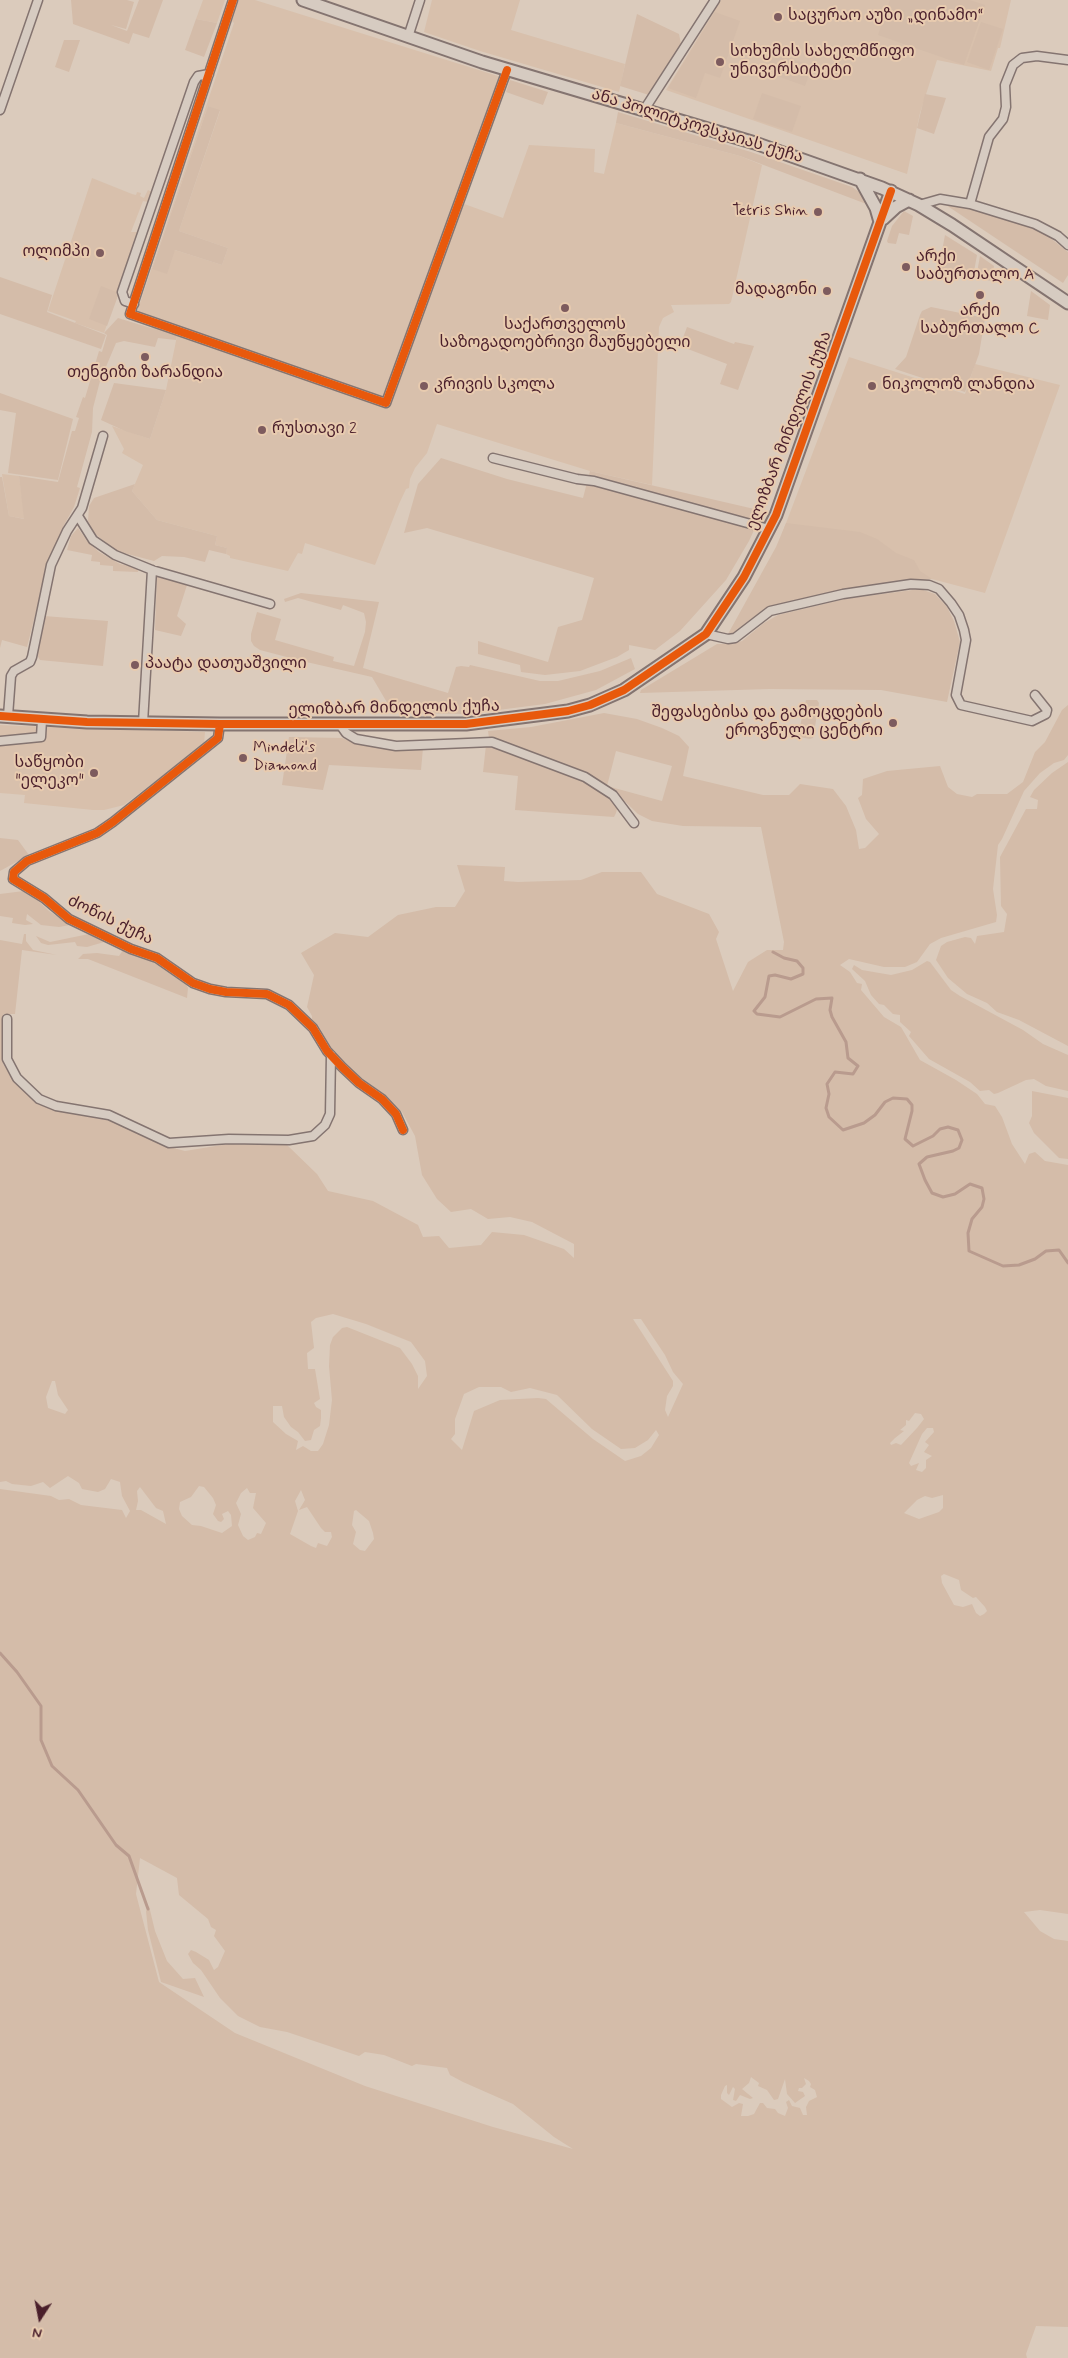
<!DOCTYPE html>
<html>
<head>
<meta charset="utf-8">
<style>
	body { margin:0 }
	#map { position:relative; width:1068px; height:2358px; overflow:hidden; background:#dbcbbc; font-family:Mynerve,sans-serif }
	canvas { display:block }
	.north { position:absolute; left:15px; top:2293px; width:50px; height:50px; -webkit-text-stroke:4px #e8cbaf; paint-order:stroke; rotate:191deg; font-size:14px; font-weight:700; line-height:20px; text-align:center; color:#4a1f2b }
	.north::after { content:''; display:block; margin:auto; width:18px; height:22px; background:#4a1f2b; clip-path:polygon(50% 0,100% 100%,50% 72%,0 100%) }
</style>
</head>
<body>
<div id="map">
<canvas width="1068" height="2358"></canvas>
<div class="north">N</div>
</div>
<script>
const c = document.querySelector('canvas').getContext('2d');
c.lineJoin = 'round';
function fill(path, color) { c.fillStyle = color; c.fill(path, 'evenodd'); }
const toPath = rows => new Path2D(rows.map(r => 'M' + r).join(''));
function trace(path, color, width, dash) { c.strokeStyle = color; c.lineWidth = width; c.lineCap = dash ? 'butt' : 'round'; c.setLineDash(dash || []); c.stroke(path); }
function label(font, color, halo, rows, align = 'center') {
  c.font = font + ' Mynerve,"Noto Sans Georgian",sans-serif'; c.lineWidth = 4; c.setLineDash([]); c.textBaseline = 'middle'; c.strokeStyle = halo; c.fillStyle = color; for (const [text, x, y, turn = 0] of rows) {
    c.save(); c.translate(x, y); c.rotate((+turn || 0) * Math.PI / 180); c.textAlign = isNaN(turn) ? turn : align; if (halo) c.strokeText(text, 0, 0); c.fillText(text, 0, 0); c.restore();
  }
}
fill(toPath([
	[203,0,225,0,217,23,196,19],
	[239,0,255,0,501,77,456,201,503,218,529,145,595,149,594,172,604,174,616,123,740,156,762,165,731,302,729,304,671,305,674,312,663,318,659,327,652,485,590,471,437,424,427,453,415,468,410,479,409,488,406,489,399,504,375,565,305,543,302,554,298,553,288,571,230,558,230,556,226,554,227,548,215,545,217,536,157,520,132,491,143,465,122,453,124,449,112,426,150,439,166,390,177,336,152,330,156,319,137,312,234,23,232,21],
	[208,106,220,111,179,231,228,248,222,265,175,250,152,269],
	[432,0,520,0,511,30,625,64,619,92,480,51,424,32],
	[721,0,1011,0,1000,48,998,48,991,71,937,60,920,113,907,174,666,90],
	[92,178,132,194,136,195,137,192,141,193,140,196,144,198,148,190,152,192,148,202,143,201,131,232,139,232,104,333,75,323,76,321,48,311],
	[849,357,965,394,975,364,1060,385,985,593,932,579,777,547],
	[2,474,19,476,25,519,9,516],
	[0,725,19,726,205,732,204,744,124,805,104,810,93,810,24,803,25,795,0,793]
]), '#d8c0ac');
fill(toPath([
	[71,0,127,0,134,2,126,29,111,25,127,31,139,0,163,0,149,38,133,33,129,44,73,24],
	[890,0,970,0,985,5,964,65,878,35],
	[715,12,740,21,720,78,705,73,696,98,668,88],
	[637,14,679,34,681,44,649,95,620,86],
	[196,19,217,23,204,57,185,50],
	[981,22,1003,29,989,70,967,62],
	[64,40,80,40,69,72,55,67],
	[773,52,812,66,805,86,766,72],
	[510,80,548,92,543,105,506,92],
	[762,93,801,106,792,132,753,119],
	[925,94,946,98,934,134,917,128],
	[208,106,220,110,179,231,228,248,222,265,175,250,167,274,152,269],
	[618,112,751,152,852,187,862,194,869,205,740,156,616,123],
	[943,203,967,205,1044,233,1068,252,1068,275,1063,283],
	[904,211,913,216,909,235,899,233,896,244,888,243,887,241,892,226],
	[945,235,977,255,973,277,938,272],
	[980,256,994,266,991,281,976,278],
	[0,277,52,295,47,312,106,335,101,349,0,314],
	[101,286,119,293,107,326,89,319],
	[1031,291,1050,305,1048,320,1027,316],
	[931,307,985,318,979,354,965,392,895,369,906,357,920,315,922,311],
	[118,318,177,336,176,340,158,338,155,347,124,341,116,343,100,381,93,408,92,432,77,487,80,488,74,507,64,525,48,564,27,647,2,640,0,648,0,477,2,477,9,516,24,519,19,476,58,482,72,431,75,431,79,418,76,417,83,397,85,398,99,351,102,352,107,335,104,333],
	[687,327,734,344,735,342,754,346,738,390,720,384,727,364,680,346],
	[114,383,166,390,150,439,125,431,101,420],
	[0,393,73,419,58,480,8,473,16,413,0,410],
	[441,458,507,479,583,498,590,471,763,511,749,541,726,580,680,631,655,650,629,645,629,650,617,657,580,671,545,675,521,672,520,665,478,654,478,641,548,662,558,627,582,620,594,578,427,528,404,533,418,484],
	[135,484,132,491,157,520,217,536,215,545,227,548,226,554,209,550,205,562,184,557,162,556,154,561,116,551,94,533,88,521,89,506,94,498],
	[786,523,860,532,877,539,896,553,914,560,920,571,932,579,862,587,767,607,743,629,735,634,728,634,776,547],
	[78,528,87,541,99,552,120,564,138,568,138,572,113,571,113,566,100,565,100,562,91,561,92,555,67,550,71,536],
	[163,574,188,582,177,616,186,624,181,636,155,630,157,577],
	[920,589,935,594,947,607,954,621,960,642,947,702,881,690,769,689,640,693,641,690,717,644,732,644,742,641,764,623,778,615,845,599],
	[301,593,379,602,363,668,448,693,456,667,461,666,469,667,470,665,540,681,558,681,600,671,631,658,635,669,596,690,545,704,467,714,401,713,402,706,397,704,395,711,392,711,372,677,302,661,260,650,254,646,251,641,251,634,257,612,281,619,275,640,334,657,333,661,354,666,365,632,366,622,364,613,343,605,341,610,298,598,285,602,284,599],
	[44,616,108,621,103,666,40,660,37,655],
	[806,700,817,700,819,703,813,738,810,739,799,737,798,735],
	[1068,705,1068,755,1064,760,1054,763,1040,773,1024,791,1002,839,998,845,993,889,997,915,996,922,941,938,930,944,917,962,905,967,884,967,849,959,840,965,850,972,857,983,862,984,861,990,884,1017,901,1027,920,1060,956,1080,977,1094,985,1104,995,1106,1002,1117,1012,1144,1025,1164,1029,1154,1035,1152,1045,1161,1068,1165,1068,1914,1040,1910,1024,1912,1040,1931,1054,1939,1068,1941,1068,2327,1036,2326,1026,2354,1027,2358,0,2358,0,1489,51,1496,59,1500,69,1499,81,1505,122,1510,126,1518,130,1511,122,1496,120,1482,111,1479,105,1489,98,1492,82,1489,79,1483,68,1476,50,1488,43,1482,31,1486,12,1484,6,1481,0,1482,0,940,22,944,24,934,26,934,26,941,33,950,57,955,22,950,15,1014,3,1014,5,1036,3,1064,13,1080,38,1104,54,1110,108,1120,162,1145,185,1151,228,1144,287,1145,317,1174,328,1191,373,1201,418,1225,423,1237,439,1236,449,1248,481,1245,492,1232,524,1235,564,1249,574,1258,574,1244,532,1222,510,1217,488,1219,471,1209,451,1212,437,1199,422,1175,415,1136,402,1112,361,1081,331,1050,312,1019,312,1016,307,1007,314,975,301,953,335,933,368,937,398,915,436,907,455,907,465,891,457,865,505,867,504,881,518,882,581,880,602,872,641,872,657,894,709,914,719,932,716,939,733,991,748,962,767,950,783,950,784,942,761,827,683,826,652,821,638,814,614,791,586,774,489,738,488,731,531,727,604,713,637,719,662,728,679,736,689,747,683,776,763,795,789,795,800,784,833,789,846,806,856,830,859,849,865,848,879,834,866,819,858,798,862,795,863,779,887,771,940,766,948,787,957,794,972,797,977,794,1007,794,1023,782,1035,752,1045,742,1062,710],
	[616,751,672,766,662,801,607,786],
	[333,1314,366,1324,411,1342,425,1361,427,1376,418,1389,418,1376,412,1364,400,1348,347,1327,342,1328,333,1337,330,1345,329,1366,332,1400,329,1425,323,1444,318,1451,311,1451,303,1446,296,1450,298,1441,286,1434,273,1422,273,1406,282,1406,284,1417,291,1427,298,1432,305,1441,311,1440,314,1430,320,1426,321,1418,321,1410,316,1407,314,1403,320,1399,315,1369,308,1369,307,1353,314,1348,311,1322,316,1318],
	[633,1319,641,1319,665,1355,673,1372,683,1384,668,1417,665,1410,667,1396,673,1386,673,1381],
	[52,1381,55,1381,58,1395,68,1410,65,1414,48,1408,46,1397],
	[479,1387,501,1387,511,1392,530,1388,557,1395,592,1429,621,1449,635,1448,648,1440,656,1430,659,1435,651,1448,641,1456,625,1461,593,1439,546,1399,538,1398,500,1400,474,1411,462,1450,451,1439,455,1434,455,1419,464,1394],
	[915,1413,921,1414,924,1419,917,1428,901,1445,896,1443,891,1445,890,1443,895,1438,904,1431,900,1430,906,1425,906,1420,909,1421],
	[927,1428,933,1428,934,1432,925,1442,929,1445,924,1452,932,1456,926,1460,926,1468,922,1472,916,1470,919,1463,911,1466,909,1463,922,1434],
	[199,1486,204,1487,213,1498,216,1505,213,1514,218,1521,221,1522,224,1519,222,1514,228,1511,231,1515,232,1526,222,1533,201,1526,192,1525,182,1516,179,1509,180,1502,191,1497],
	[140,1487,156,1508,163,1511,166,1524,141,1510,136,1510,138,1501,137,1491],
	[247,1488,250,1493,256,1493,253,1508,266,1523,261,1534,257,1533,255,1537,248,1540,243,1536,238,1525,241,1514,236,1503,241,1493],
	[301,1490,305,1500,299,1510,307,1507,321,1528,325,1532,331,1532,332,1537,327,1546,318,1543,316,1548,311,1546,290,1534,298,1511,295,1501],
	[943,1495,943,1508,939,1512,919,1519,904,1513,917,1500,925,1496,932,1498],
	[356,1510,369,1521,373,1533,374,1539,365,1551,360,1550,353,1544,356,1532,352,1525,354,1511],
	[944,1574,959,1580,961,1590,973,1598,976,1597,985,1607,987,1611,984,1614,980,1616,976,1613,972,1604,963,1607,954,1605,942,1583,941,1576],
	[140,1858,177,1878,179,1895,208,1919,211,1927,216,1930,214,1936,225,1951,218,1967,214,1970,209,1960,196,1952,191,1950,188,1954,193,1963,201,1970,220,1998,238,2016,260,2027,287,2032,359,2056,365,2052,384,2055,412,2066,416,2064,447,2068,450,2075,463,2082,513,2104,554,2137,573,2149,493,2127,365,2086,235,2033,159,1982,136,1894],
	[751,2077,759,2083,758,2086,767,2090,774,2100,778,2099,785,2079,787,2094,795,2103,805,2096,803,2092,798,2091,799,2088,802,2088,806,2084,804,2078,809,2081,811,2084,810,2087,815,2090,817,2097,809,2101,806,2107,807,2115,803,2115,800,2108,792,2106,789,2100,786,2102,788,2108,785,2116,778,2113,775,2109,767,2108,763,2103,760,2103,754,2114,748,2116,741,2116,743,2104,739,2103,732,2107,721,2099,721,2095,725,2086,727,2085,727,2093,729,2095,733,2087,735,2089,733,2100,736,2101,740,2095,750,2099,753,2098,742,2089,749,2083],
	[289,737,342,738,360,745,423,748,421,770,329,765,323,790,282,785],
	[486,745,584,779,611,797,617,809,616,813,614,817,515,810,518,776,483,772],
	[1068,762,1068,1046,1019,1020,997,1012,987,1003,967,994,948,978,936,960,941,946,947,942,965,937,971,938,975,944,977,936,1004,932,1007,914,1001,906,1000,857,1026,809,1037,809,1038,800,1030,797,1034,790,1052,773],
	[0,838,18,840,29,855,0,871],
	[24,891,33,896,49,911,70,925,59,927,41,925,27,914,26,920,33,924,25,925,12,923,13,918,0,916,0,894],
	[89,934,104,942,87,947,77,946,75,942,48,945,41,943,36,936,50,942],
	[123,950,167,968,184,980,188,988,187,998,88,959,78,959,83,954,97,953,119,956],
	[927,961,930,962,951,990,960,996,1023,1030,1043,1044,1068,1055,1068,1091,1046,1086,1034,1079,1026,1080,998,1093,994,1094,989,1090,980,1091,970,1082,929,1059,909,1036,911,1032,900,1022,900,1015,893,1014,884,1005,879,1004,871,995,865,981,852,969,854,965,862,970,891,975,912,970],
	[1032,1091,1068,1098,1068,1159,1059,1158,1034,1133,1029,1123,1032,1116],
	[149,1906,155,1931,167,1961,183,1979,195,1978,204,1997,161,1982,148,1930,146,1911]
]), '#d4bca9');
trace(toPath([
	[773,952,784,958,797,961,803,968,803,974,791,979,775,975,769,976,765,997,754,1011,757,1014,780,1017,816,999,832,998,830,1010,832,1017,846,1042,848,1058,858,1066,853,1074,835,1072,827,1084,829,1094,826,1108,829,1117,843,1130,864,1123,875,1115,885,1102,893,1098,907,1099,912,1105,912,1111,905,1139,913,1146,933,1136,940,1129,948,1127,958,1130,962,1140,959,1148,953,1151,927,1157,919,1164,925,1180,932,1193,943,1197,955,1194,970,1184,982,1188,984,1199,982,1207,972,1219,968,1233,969,1251,1003,1266,1019,1265,1035,1259,1046,1251,1059,1250,1068,1263],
	[0,1653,17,1672,41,1706,41,1740,52,1766,78,1790,116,1845,129,1856,148,1909]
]), '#b99b8e', 3);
const street = toPath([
	[233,0,130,314,386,403,507,70],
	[408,37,420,0],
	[0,110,38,0],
	[644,110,715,0],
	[970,204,989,137,1003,119,1006,107,1005,85,1013,65,1022,58,1037,56,1068,60],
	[919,205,940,199,970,204,1035,224,1058,236,1068,245],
	[134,304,125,301,122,292,194,82,198,76,209,74],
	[493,458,577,479,594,481,769,529],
	[78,516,93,540,115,555,152,570,270,604],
	[706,634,728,639,735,638,770,611,843,594,911,584,929,585,939,589,951,603,959,615,964,630,966,640,956,695,961,705,1032,721,1046,714,1047,710,1035,695],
	[8,716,11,676,14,671,30,662,32,657,51,565,67,531,82,508,103,436],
	[143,723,152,570],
	[220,724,218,738,113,822,97,833,27,861,14,872,13,879,44,898,69,919,131,949,157,958,193,983,210,989,226,992,267,994,289,1005,313,1028,327,1051,342,1067,359,1083,382,1099,396,1114,403,1130],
	[341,726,346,733,356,739,396,746,492,742,585,777,613,795,634,823],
	[0,741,41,737,42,720],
	[7,1019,7,1059,17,1078,39,1099,56,1106,109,1115,169,1143,229,1139,289,1140,313,1136,325,1125,330,1114,331,1055]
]);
const secondary = toPath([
	[303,0,482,62,755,143,882,188,919,205,952,225,1068,303],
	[860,179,876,208,880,222],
	[883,219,896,207,909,200],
	[0,716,87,722,220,724,466,724,568,711,590,705,624,690,706,634,744,577,776,515,891,191]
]);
trace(street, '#847470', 11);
trace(secondary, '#847470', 15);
trace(street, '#d6cbc1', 8);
trace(secondary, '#d6cbc1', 11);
trace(toPath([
	[233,0,130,314,386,403,507,70],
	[0,716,87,722,220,724,466,724,568,711,590,705,624,690,706,634,744,577,776,515,891,191],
	[220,724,218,738,113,822,97,833,27,861,14,872,13,879,44,898,69,919,131,949,157,958,193,983,210,989,226,992,267,994,289,1005,313,1028,327,1051,342,1067,359,1083,382,1099,396,1114,403,1130]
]), '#e8590c', 8);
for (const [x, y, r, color] of [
	[778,17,5,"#7d5b5e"],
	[720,62,5,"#7d5b5e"],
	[818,212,5,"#7d5b5e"],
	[100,253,5,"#7d5b5e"],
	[906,267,5,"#7d5b5e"],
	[827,291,5,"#7d5b5e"],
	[980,295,5,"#7d5b5e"],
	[565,308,5,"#7d5b5e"],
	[145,357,5,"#7d5b5e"],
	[424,386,5,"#7d5b5e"],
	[872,386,5,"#7d5b5e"],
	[262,430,5,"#7d5b5e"],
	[135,665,5,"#7d5b5e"],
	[893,723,5,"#7d5b5e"],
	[243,758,5,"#7d5b5e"],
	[94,773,5,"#7d5b5e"]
]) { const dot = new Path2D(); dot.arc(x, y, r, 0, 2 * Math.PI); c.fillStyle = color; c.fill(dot); trace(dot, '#e8cbaf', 2); }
label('16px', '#4a1f2b', '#e8cbaf', [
	["საცურაო აუზი „დინამო“",788,17],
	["სოხუმის სახელმწიფო",730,53],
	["უნივერსიტეტი",730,71],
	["Tetris Shin",808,212,"right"],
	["ოლიმპი",90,253,"right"],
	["არქი",916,258],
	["საბურთალო A",916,276],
	["მადაგონი",817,291,"right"],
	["არქი",980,312,"center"],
	["საბურთალო C",980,330,"center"],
	["საქართველოს",565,326,"center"],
	["საზოგადოებრივი მაუწყებელი",565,344,"center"],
	["თენგიზი ზარანდია",145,374,"center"],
	["კრივის სკოლა",434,386],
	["ნიკოლოზ ლანდია",882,386],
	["რუსთავი 2",272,430],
	["პაატა დათუაშვილი",145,665],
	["შეფასებისა და გამოცდების",883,714,"right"],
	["ეროვნული ცენტრი",883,732,"right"],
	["Mindeli's",253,749],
	["Diamond",253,767],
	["საწყობი",84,764,"right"],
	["\"ელეკო\"",84,782,"right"]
], 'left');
label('16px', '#4a1f2b', '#e8cbaf', [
	["ანა პოლიტკოვსკაიას ქუჩა",697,127,17],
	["ელიზბარ მინდელის ქუჩა",790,431,-69],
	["ელიზბარ მინდელის ქუჩა",394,709,-1],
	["ძოწის ქუჩა",110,921,26]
]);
</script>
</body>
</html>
